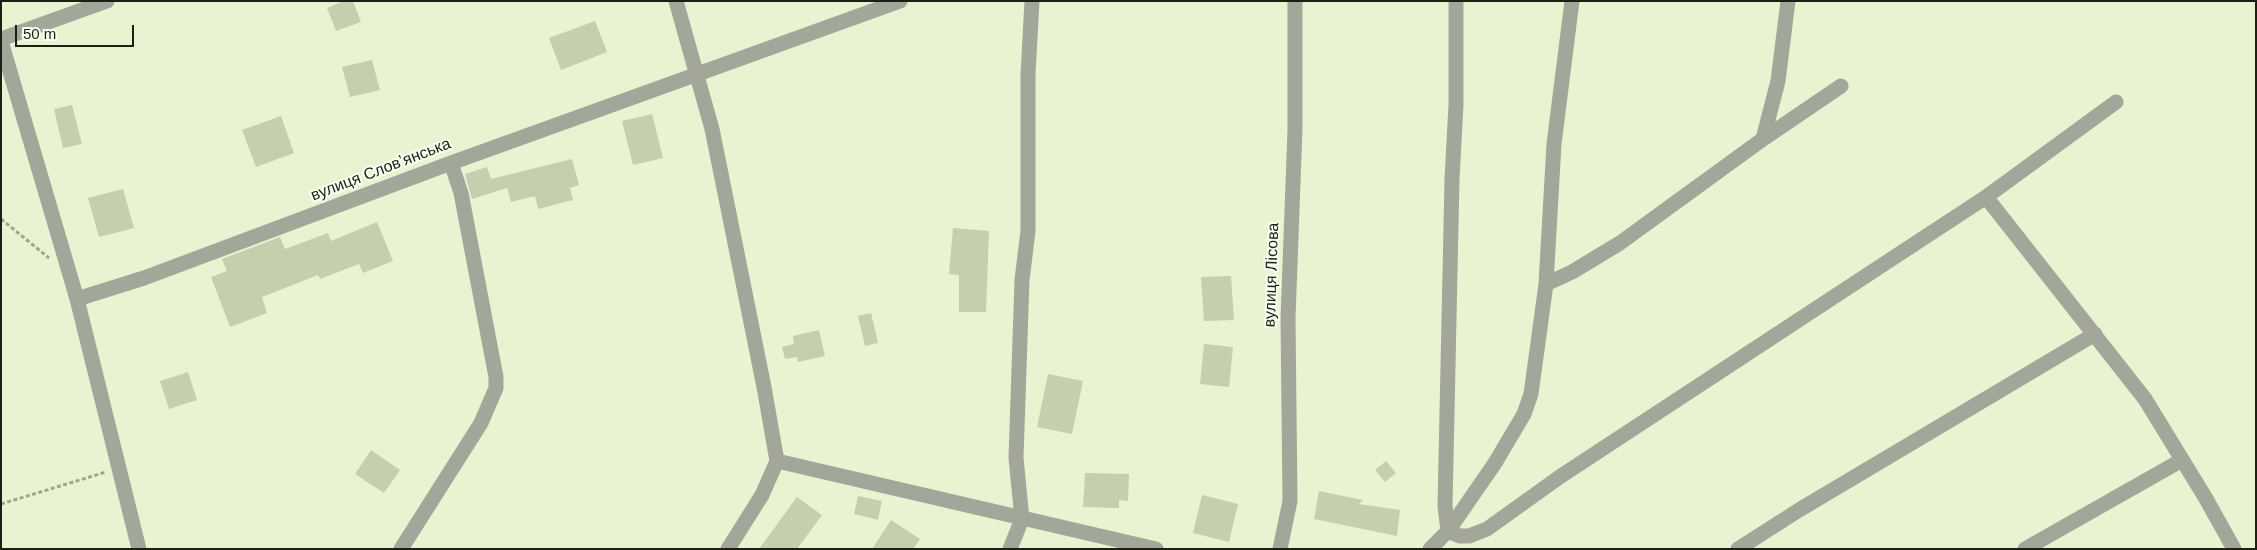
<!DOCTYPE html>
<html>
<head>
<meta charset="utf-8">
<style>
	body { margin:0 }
	#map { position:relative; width:2257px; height:550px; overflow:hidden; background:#e8f4d1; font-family:Arial,sans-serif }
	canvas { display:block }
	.frame { position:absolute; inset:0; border:2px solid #1c2013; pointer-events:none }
	.scale { position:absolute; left:15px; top:25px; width:119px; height:22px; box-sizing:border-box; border:2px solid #1c2013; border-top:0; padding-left:6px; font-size:15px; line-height:18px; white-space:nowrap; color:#1c2013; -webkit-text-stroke:4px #f9fef0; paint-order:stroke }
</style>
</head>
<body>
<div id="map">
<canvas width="2257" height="550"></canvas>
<div class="frame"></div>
<div class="scale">50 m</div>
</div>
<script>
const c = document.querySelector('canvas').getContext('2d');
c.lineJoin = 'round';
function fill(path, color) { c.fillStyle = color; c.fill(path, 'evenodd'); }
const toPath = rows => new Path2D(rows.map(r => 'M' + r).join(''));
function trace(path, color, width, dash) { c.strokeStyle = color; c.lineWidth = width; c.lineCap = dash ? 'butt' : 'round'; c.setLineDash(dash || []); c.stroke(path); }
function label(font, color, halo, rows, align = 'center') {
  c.font = font + ' Arial,sans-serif'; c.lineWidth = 4; c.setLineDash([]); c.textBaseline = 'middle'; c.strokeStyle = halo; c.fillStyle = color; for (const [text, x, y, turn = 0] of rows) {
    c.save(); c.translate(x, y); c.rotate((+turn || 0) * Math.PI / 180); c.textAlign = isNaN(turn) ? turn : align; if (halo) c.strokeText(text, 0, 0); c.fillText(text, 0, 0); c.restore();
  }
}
fill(toPath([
	[343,1,353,1,361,22,336,31,327,8],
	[595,21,607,52,561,70,549,38],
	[372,60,380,90,350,97,342,67],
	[72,105,82,144,63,148,54,109],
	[652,114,663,158,633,165,622,121],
	[281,116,294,153,256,167,242,130],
	[572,159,579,185,570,188,573,200,538,209,535,196,511,202,507,188,472,199,465,174,487,167,491,179],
	[123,189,134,228,99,237,88,198],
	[377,222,393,261,363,273,359,264,320,279,318,275,262,297,267,313,230,327,211,277,227,271,222,259,280,237,285,249,328,233,331,241],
	[953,228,989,231,986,312,959,312,959,275,949,274],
	[1231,276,1234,320,1204,321,1201,277],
	[871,313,878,343,865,346,858,316],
	[819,330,825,356,798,362,797,357,785,359,782,347,794,344,793,336],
	[1204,344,1233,347,1229,387,1200,384],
	[188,372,197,400,169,409,160,381],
	[1048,374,1083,381,1072,434,1037,427],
	[371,450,400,470,384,493,355,474],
	[1386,461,1396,473,1385,482,1375,470],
	[1085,473,1129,474,1128,501,1119,500,1119,508,1083,507],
	[1319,491,1363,500,1359,504,1400,510,1397,536,1314,519],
	[1202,495,1238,504,1229,542,1193,533],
	[858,496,882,501,878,520,854,514],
	[797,497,822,515,797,549,759,549],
	[891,520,920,539,913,549,872,549]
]), '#c3cfad');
trace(toPath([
	[1,219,49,258],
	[1,504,106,472]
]), '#9ea78c', 3, [4, 2.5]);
trace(toPath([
	[676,1,712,129,764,387,777,461,762,495,728,549],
	[1456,1,1456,105,1452,179,1445,506,1448,531,1460,536,1469,536,1487,529,1561,476,1986,197,2116,102],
	[1,39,107,1],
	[1,41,77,299,139,549],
	[1763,139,1778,81,1788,1],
	[1986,197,2145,399,2205,497,2234,549],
	[1546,284,1572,272,1620,243,1763,139,1841,86],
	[77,299,144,278,451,163,900,1],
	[777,461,1156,549],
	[401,549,481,423,496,388,496,377,461,193,451,163],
	[1010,549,1022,519,1016,458,1022,280,1028,231,1028,74,1032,1],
	[1280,549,1290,501,1288,318,1295,129,1295,1],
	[1430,549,1448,531,1495,463,1524,414,1531,394,1546,284,1554,144,1572,1],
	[1738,549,1799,510,2095,334],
	[2025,549,2182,460]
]), '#a2a799', 15);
label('16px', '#1c2013', '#f9fef0', [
	["вулиця Словʼянська",381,170,-21],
	["вулиця Лісова",1272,275,-88]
]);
</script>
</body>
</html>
